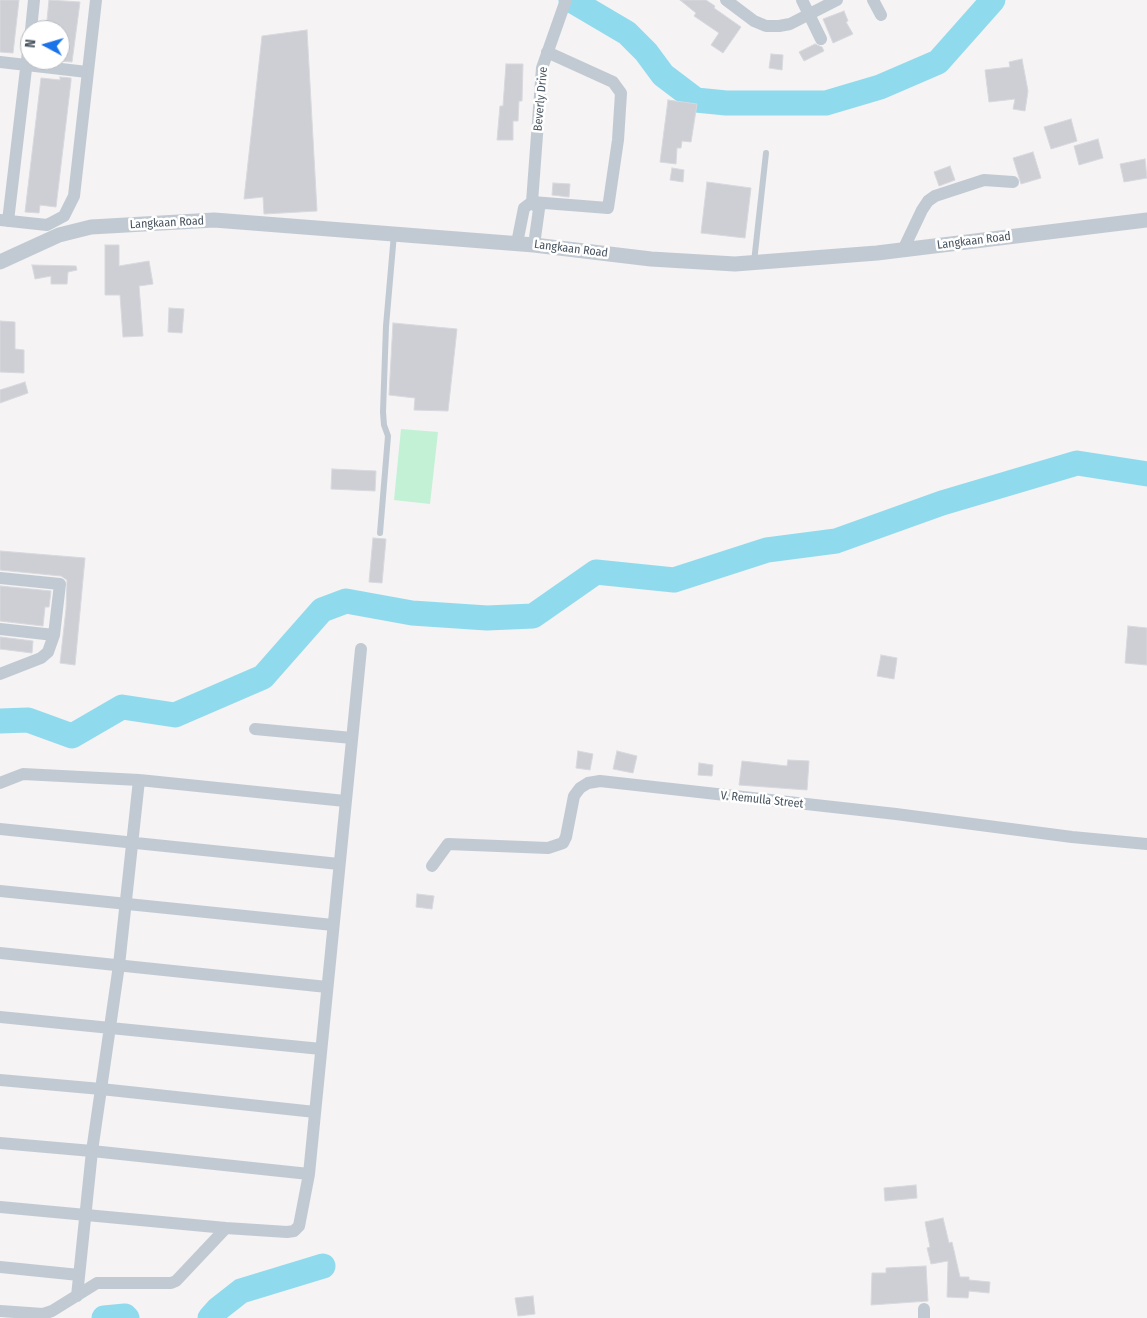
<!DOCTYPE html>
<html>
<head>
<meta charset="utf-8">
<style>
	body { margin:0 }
	#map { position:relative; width:1147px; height:1318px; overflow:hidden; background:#f5f3f3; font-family:"Fira Sans Condensed",sans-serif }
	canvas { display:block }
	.north { position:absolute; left:20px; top:20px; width:50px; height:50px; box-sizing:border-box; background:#fff; border:1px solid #b7bbc0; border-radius:50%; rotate:276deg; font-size:14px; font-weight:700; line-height:20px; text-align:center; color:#4a5661 }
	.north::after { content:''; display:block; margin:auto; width:18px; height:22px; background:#1a73e8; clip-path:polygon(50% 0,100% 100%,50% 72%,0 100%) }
</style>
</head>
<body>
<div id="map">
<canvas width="1147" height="1318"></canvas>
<div class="north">N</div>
</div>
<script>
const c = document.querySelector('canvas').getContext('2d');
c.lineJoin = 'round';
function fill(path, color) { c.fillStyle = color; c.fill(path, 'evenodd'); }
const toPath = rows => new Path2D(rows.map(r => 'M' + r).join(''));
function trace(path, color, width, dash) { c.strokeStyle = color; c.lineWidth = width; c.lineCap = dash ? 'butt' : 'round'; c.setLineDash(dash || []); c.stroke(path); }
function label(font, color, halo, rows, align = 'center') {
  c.font = font + ' "Fira Sans Condensed",sans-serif'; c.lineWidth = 5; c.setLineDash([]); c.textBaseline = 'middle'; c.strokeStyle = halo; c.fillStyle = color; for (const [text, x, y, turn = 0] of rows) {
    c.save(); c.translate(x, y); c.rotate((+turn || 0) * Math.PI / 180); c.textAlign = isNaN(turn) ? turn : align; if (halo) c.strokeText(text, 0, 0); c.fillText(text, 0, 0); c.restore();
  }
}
fill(toPath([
	[401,429,438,432,430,504,394,500]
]), '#c3f1d5');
trace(toPath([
	[571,0,627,33,646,52,663,75,696,100,726,103,826,103,880,87,938,62,993,0],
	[0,721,28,720,72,736,122,707,175,715,263,677,322,610,346,601,412,613,487,618,533,616,596,572,674,580,767,550,836,541,942,503,1077,463,1147,474],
	[104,1318,125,1316,127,1318],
	[210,1318,218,1309,241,1291,323,1266]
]), '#90daee', 25);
const building = toPath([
	[0,0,19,0,13,53,0,52,0,0],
	[49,0,80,2,72,62,60,61,63,30,46,30,49,0],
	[680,0,706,0,715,6,714,8,741,27,723,53,711,45,719,33,694,16,696,13,680,0],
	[844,11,848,21,846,22,853,34,833,43,823,19,844,11],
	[307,30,317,211,264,214,263,197,244,199,262,36,307,30],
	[815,44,822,47,824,51,804,61,799,52,815,44],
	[771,54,783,55,782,70,769,68,771,54],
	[1022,59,1028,91,1025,111,1013,109,1015,99,989,102,985,70,1010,67,1009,62,1022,59],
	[506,64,523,64,522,101,519,101,518,121,513,121,513,140,497,140,500,106,503,106,506,64],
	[60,77,71,78,71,81,56,207,40,205,39,213,25,212,41,78,60,80,60,77],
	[668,100,697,104,691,142,682,141,681,148,677,148,676,164,660,162,668,100],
	[1071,119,1077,141,1051,149,1044,127,1071,119],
	[1098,139,1103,158,1079,165,1074,146,1098,139],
	[1033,152,1041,178,1021,184,1013,158,1033,152],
	[1145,159,1147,178,1124,182,1120,164,1145,159],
	[950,166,955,180,939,186,934,172,950,166],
	[672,168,684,170,683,182,670,180,672,168],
	[707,182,751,188,745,238,701,233,707,182],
	[553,183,570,184,569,197,552,195,553,183],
	[105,245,119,245,119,266,149,261,153,284,139,286,143,336,123,337,120,295,105,295,105,245],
	[32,265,76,266,77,270,68,272,67,284,51,284,51,276,35,279,32,265],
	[169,308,184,309,182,333,168,332,169,308],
	[0,321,15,322,15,349,24,350,24,373,0,372,0,321],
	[393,323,457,329,448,411,414,410,415,398,389,395,393,323],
	[25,382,28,393,0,403,0,390,25,382],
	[332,469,376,471,375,491,331,489,332,469],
	[373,538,386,539,382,583,369,582,373,538],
	[0,551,85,558,75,665,60,663,66,609,67,580,61,576,0,570,0,551],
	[0,586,51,591,49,607,45,607,43,626,0,621,0,586],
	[1128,626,1147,628,1147,665,1125,663,1128,626],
	[0,637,33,641,32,653,0,649,0,637],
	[881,655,897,658,894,679,877,676,881,655],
	[578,751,593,754,590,770,576,768,578,751],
	[617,751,637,756,633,773,613,769,617,751],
	[788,760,809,761,807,790,739,785,742,761,787,766,788,760],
	[699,763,713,765,712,776,698,775,699,763],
	[417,894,434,896,432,909,416,907,417,894],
	[916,1185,917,1198,885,1201,884,1188,916,1185],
	[943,1218,949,1243,952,1242,960,1277,969,1277,969,1280,990,1282,989,1293,969,1291,968,1298,947,1297,948,1261,931,1264,927,1248,930,1247,925,1222,943,1218],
	[926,1266,928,1301,871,1305,872,1273,886,1273,886,1268,926,1266],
	[533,1296,535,1314,518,1316,515,1298,533,1296]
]);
fill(building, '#cdcfd5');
trace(building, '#d7d9de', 1);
trace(toPath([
	[754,262,766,153],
	[380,533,388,436,384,425,383,412,386,326,394,234]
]), '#c1cad2', 6);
trace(toPath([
	[726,0,754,21,766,26,779,26,790,24,837,0],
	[802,0,821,39],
	[873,0,881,15],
	[31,30,34,0],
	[0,62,87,72],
	[532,202,608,208,618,140,621,93,613,82,547,52],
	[532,202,542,68,566,0],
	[532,202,539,209,534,245],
	[0,220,47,225,64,216,74,196,96,0],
	[8,221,30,35],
	[517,243,524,208,532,202],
	[903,250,922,210,928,201,935,196,984,180,1013,182],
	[0,578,60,584,54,635,48,652,41,658,0,674],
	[0,629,54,635],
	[255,729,352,738],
	[0,783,23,774,139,780,345,801],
	[0,829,339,864],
	[432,866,448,844,548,848,563,843,566,837,574,796,580,788,588,783,600,781,896,814,1072,837,1147,844],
	[0,891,333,925],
	[0,953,327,987],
	[0,1017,321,1049],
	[0,1080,101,1089,315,1112],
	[0,1143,92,1151,309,1174],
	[0,1207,226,1228,287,1232,294,1231,299,1226,309,1174,361,649],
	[0,1267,79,1275],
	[77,1296,92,1151,119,965,139,780],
	[0,1311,43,1314,52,1311,97,1283,171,1283,176,1281,226,1228],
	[924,1318,924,1309]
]), '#c1cad2', 12);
trace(toPath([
	[0,262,59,235,91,227,214,220,534,245,651,259,735,264,877,253,1147,220]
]), '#c1cad2', 15);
label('12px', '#4a5661', '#fff', [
	["Beverly Drive",541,99,-85],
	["Langkaan Road",167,223,-3],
	["Langkaan Road",974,241,-7],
	["Langkaan Road",571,249,7],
	["V. Remulla Street",762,800,6]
]);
</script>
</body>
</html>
